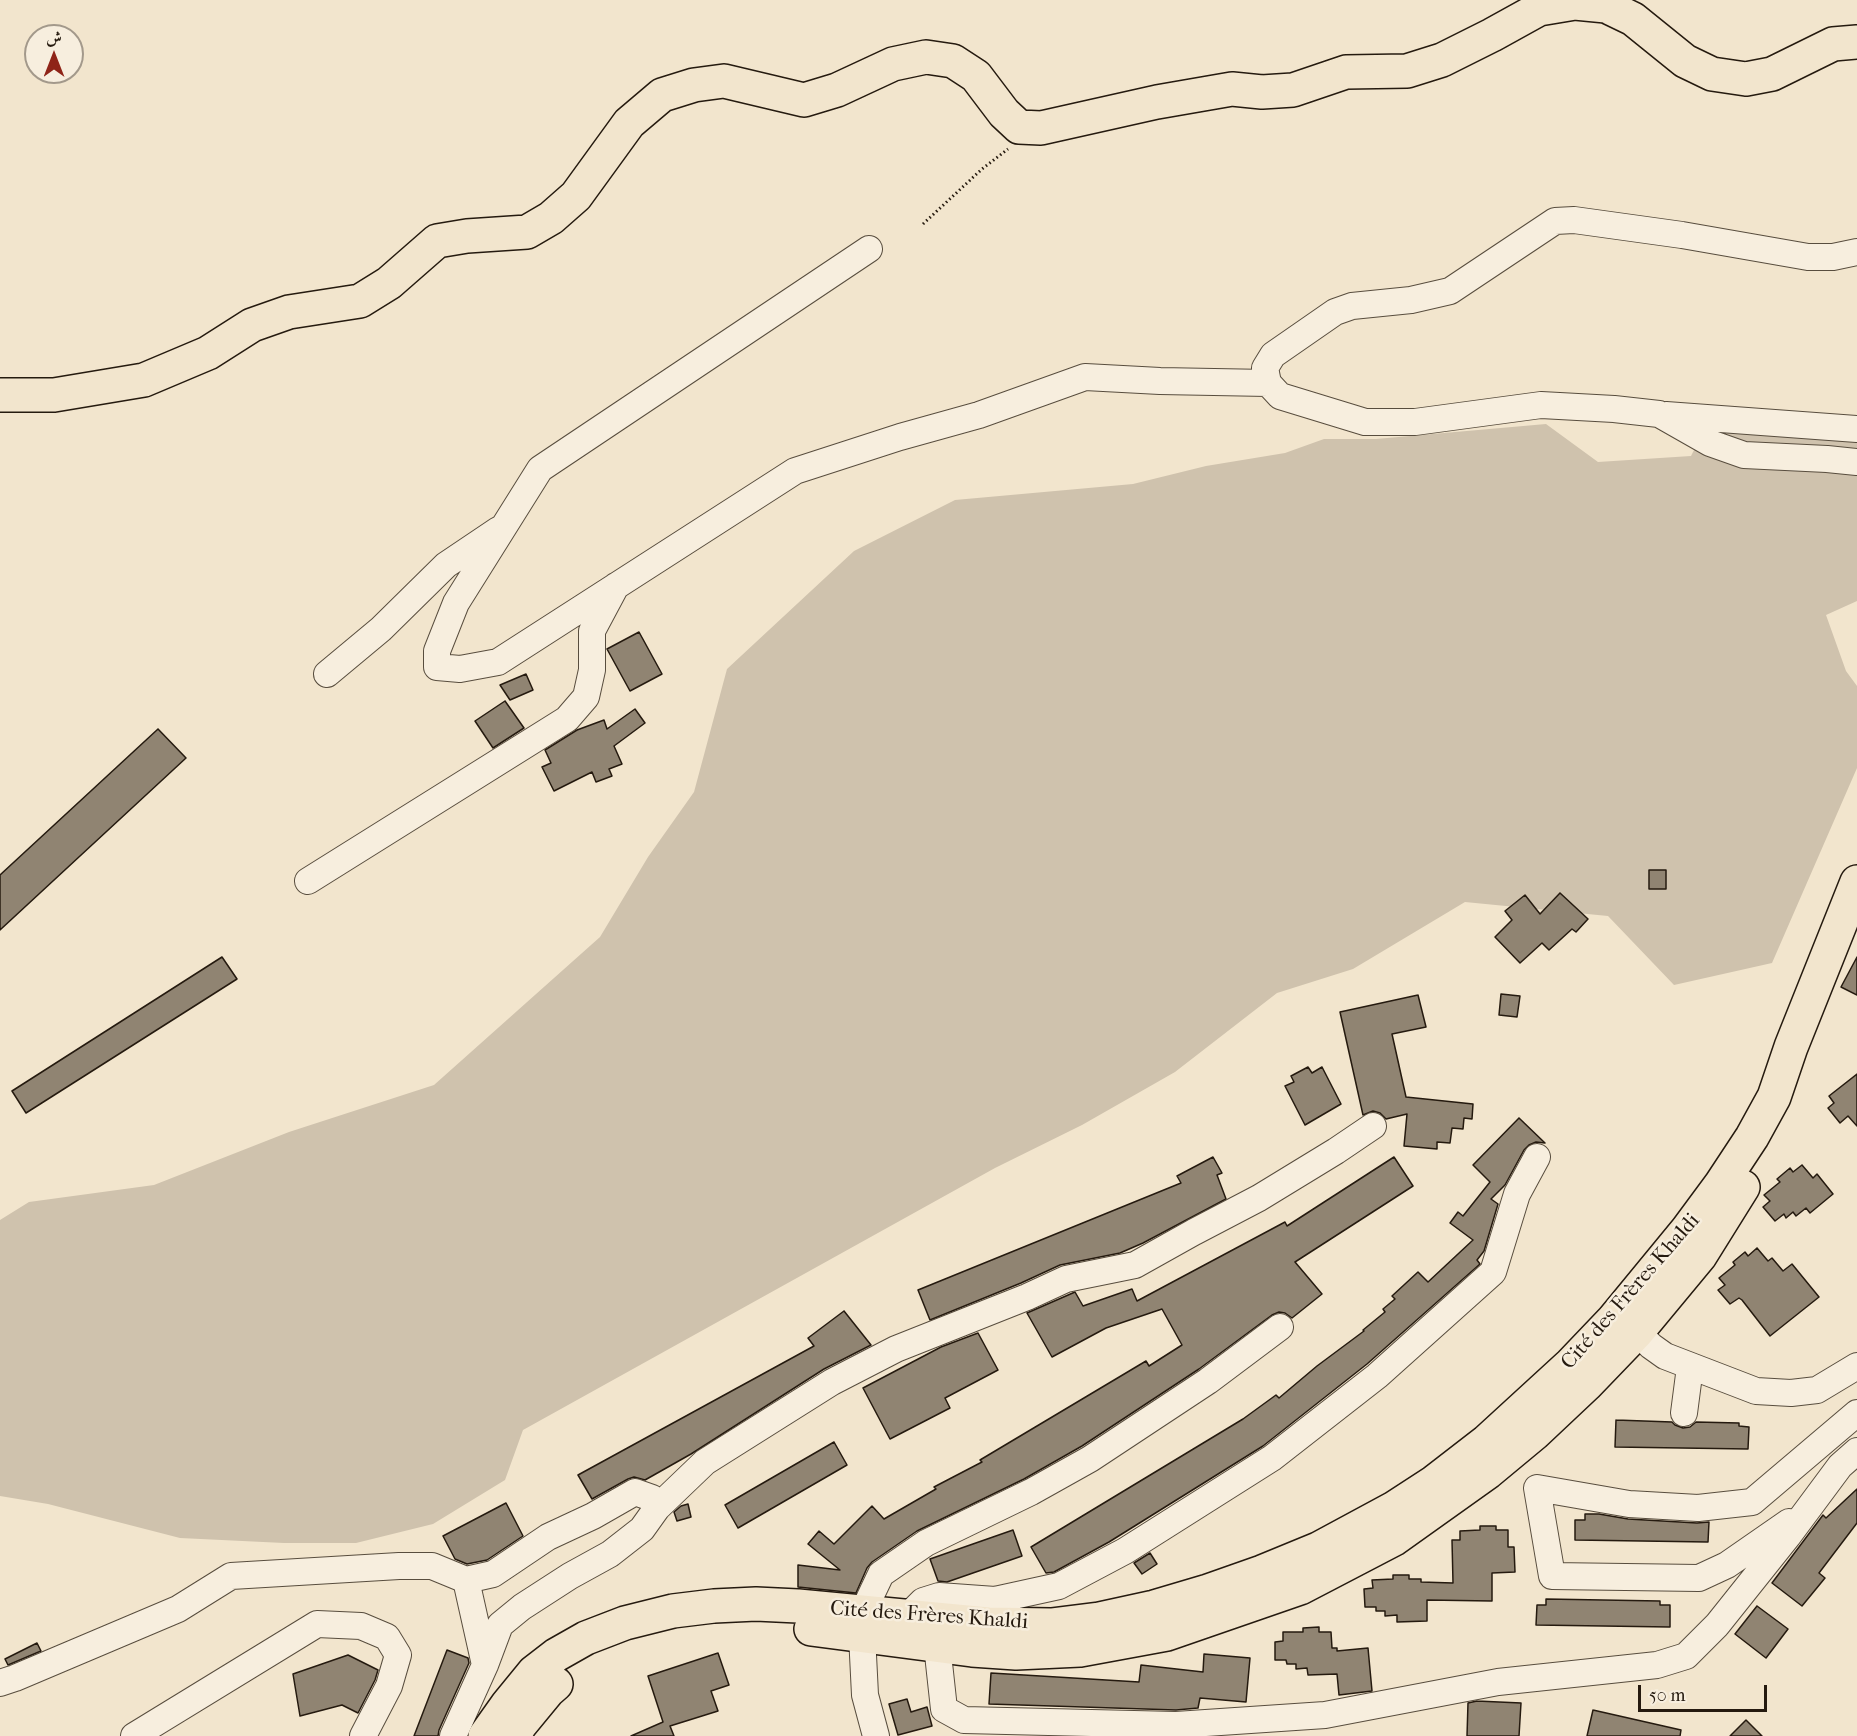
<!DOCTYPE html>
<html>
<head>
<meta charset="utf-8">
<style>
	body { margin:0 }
	#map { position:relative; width:1857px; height:1736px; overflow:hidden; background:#f2e5cd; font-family:"IM FELL French Canon",Amiri,serif }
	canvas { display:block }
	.north { position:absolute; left:24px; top:24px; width:60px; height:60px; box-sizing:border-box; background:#f7eede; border:2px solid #a3998b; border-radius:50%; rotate:0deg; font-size:16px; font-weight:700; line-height:24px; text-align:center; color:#251a0f }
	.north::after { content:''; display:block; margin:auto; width:21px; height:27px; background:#8f2418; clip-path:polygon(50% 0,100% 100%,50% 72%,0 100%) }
	.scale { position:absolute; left:1638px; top:1685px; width:129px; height:27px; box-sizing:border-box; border:3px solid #251a0f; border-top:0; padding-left:8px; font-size:18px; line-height:21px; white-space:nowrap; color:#251a0f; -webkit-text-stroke:4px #f7eede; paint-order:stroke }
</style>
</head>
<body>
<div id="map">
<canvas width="1857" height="1736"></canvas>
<div class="north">ش</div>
<div class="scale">50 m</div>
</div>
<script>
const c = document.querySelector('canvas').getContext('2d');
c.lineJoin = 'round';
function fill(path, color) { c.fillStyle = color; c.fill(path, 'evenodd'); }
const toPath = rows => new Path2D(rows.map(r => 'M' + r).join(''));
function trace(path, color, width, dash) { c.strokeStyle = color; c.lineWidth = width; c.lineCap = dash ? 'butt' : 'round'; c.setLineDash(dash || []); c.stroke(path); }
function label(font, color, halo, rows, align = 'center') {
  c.font = font + ' "IM FELL French Canon",serif'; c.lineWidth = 5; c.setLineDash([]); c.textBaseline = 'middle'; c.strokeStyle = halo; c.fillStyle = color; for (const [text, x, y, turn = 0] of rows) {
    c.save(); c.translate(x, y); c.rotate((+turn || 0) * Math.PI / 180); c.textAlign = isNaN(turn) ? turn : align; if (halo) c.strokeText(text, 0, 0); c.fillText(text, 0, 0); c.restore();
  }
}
fill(toPath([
	[1546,424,1598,462,1691,456,1705,428,1857,435,1857,601,1826,615,1846,671,1857,686,1857,768,1772,963,1674,985,1608,916,1465,902,1353,969,1277,993,1175,1072,1082,1125,995,1168,523,1430,505,1480,433,1524,356,1543,284,1543,180,1538,48,1504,0,1496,0,1220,29,1202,154,1185,289,1132,434,1085,600,937,648,857,694,792,727,669,854,551,955,500,1133,484,1206,466,1285,453,1324,439,1376,439]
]), '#cfc2ad');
const building = toPath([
	[639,632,662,674,630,691,607,649,639,632],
	[526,674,533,690,510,700,500,685,526,674],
	[505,701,524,728,493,748,475,721,505,701],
	[635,709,645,723,614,746,622,764,609,769,612,776,596,782,592,772,554,791,542,767,551,763,545,750,577,730,604,720,607,729,635,709],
	[158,729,186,758,0,930,0,875,158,729],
	[1649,870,1666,870,1666,889,1649,889,1649,870],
	[1560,893,1588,919,1576,932,1572,929,1549,950,1542,943,1520,963,1495,937,1512,920,1505,911,1525,895,1540,914,1560,893],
	[222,957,237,979,26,1113,12,1091,222,957],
	[1857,957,1857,995,1841,987,1857,957],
	[1501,994,1520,996,1517,1017,1499,1015,1501,994],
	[1418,995,1426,1027,1392,1034,1406,1097,1473,1104,1472,1119,1464,1118,1463,1129,1452,1128,1450,1143,1437,1142,1437,1149,1404,1146,1407,1114,1386,1119,1380,1113,1373,1111,1363,1115,1340,1012,1418,995],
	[1308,1067,1312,1073,1322,1067,1341,1104,1305,1125,1285,1086,1294,1082,1291,1076,1308,1067],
	[1857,1074,1857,1126,1848,1116,1840,1123,1828,1108,1834,1103,1829,1096,1857,1074],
	[1519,1118,1545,1143,1536,1142,1529,1145,1524,1150,1505,1185,1491,1199,1498,1204,1484,1251,1477,1260,1480,1264,1367,1364,1263,1446,1109,1542,1054,1572,1046,1573,1031,1547,1243,1419,1276,1395,1279,1398,1317,1366,1364,1331,1363,1330,1385,1312,1383,1309,1395,1299,1392,1296,1418,1272,1428,1282,1473,1240,1450,1223,1458,1212,1463,1216,1490,1182,1473,1165,1519,1118],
	[1213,1157,1222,1173,1217,1175,1226,1199,1143,1243,1120,1253,1060,1265,1021,1283,930,1320,918,1290,1181,1183,1177,1176,1213,1157],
	[1394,1157,1413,1186,1295,1262,1322,1294,1292,1318,1285,1313,1279,1312,1272,1315,1199,1369,1082,1446,1024,1479,917,1531,872,1562,867,1568,856,1593,798,1587,798,1565,840,1570,808,1544,819,1531,834,1544,872,1506,884,1519,936,1489,934,1487,982,1462,980,1460,1146,1361,1149,1366,1182,1345,1162,1309,1106,1328,1052,1357,1027,1313,1075,1292,1083,1306,1132,1289,1137,1301,1285,1222,1287,1226,1394,1157],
	[1802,1165,1813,1178,1817,1174,1833,1194,1810,1213,1806,1208,1796,1216,1793,1212,1786,1218,1784,1214,1775,1221,1763,1207,1770,1201,1764,1195,1780,1182,1777,1179,1790,1168,1793,1172,1802,1165],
	[1757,1248,1768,1261,1772,1258,1783,1271,1792,1264,1819,1297,1770,1336,1742,1300,1739,1298,1730,1304,1718,1290,1725,1285,1719,1278,1735,1265,1733,1262,1745,1252,1748,1256,1757,1248],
	[844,1311,871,1345,824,1369,691,1454,645,1480,634,1477,628,1479,592,1499,578,1475,814,1346,808,1338,844,1311],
	[978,1333,998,1370,945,1398,950,1408,890,1439,863,1388,941,1347,978,1333],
	[1616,1420,1672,1422,1675,1425,1683,1428,1690,1427,1696,1422,1739,1423,1739,1426,1749,1427,1748,1449,1615,1447,1616,1420],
	[834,1442,847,1465,738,1528,725,1505,834,1442],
	[1857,1489,1857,1523,1819,1573,1825,1578,1802,1606,1772,1583,1823,1515,1826,1518,1857,1489],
	[506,1503,523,1536,487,1560,467,1564,455,1559,443,1536,506,1503],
	[688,1504,691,1517,677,1521,674,1512,681,1506,688,1504],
	[1585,1514,1599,1514,1628,1519,1697,1523,1709,1522,1708,1542,1575,1540,1575,1520,1585,1520,1585,1514],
	[1480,1526,1496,1526,1496,1530,1508,1530,1508,1547,1514,1547,1515,1572,1492,1573,1492,1601,1427,1600,1427,1621,1397,1622,1397,1615,1385,1616,1385,1611,1376,1611,1376,1607,1365,1607,1364,1589,1373,1588,1372,1580,1393,1579,1393,1575,1409,1575,1409,1579,1421,1579,1421,1582,1453,1583,1452,1540,1460,1540,1460,1531,1480,1530,1480,1526],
	[1013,1530,1022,1556,947,1582,938,1581,930,1559,1013,1530],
	[1150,1553,1157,1564,1142,1574,1134,1563,1150,1553],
	[1546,1599,1660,1601,1660,1605,1670,1605,1670,1627,1536,1625,1537,1605,1546,1605,1546,1599],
	[1757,1606,1788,1629,1766,1658,1735,1634,1757,1606],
	[1319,1627,1319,1632,1331,1632,1332,1648,1337,1648,1337,1651,1368,1648,1372,1691,1339,1695,1337,1674,1308,1675,1307,1668,1296,1669,1296,1664,1287,1664,1286,1660,1275,1660,1275,1642,1283,1641,1283,1632,1303,1632,1303,1628,1319,1627],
	[37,1643,41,1651,8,1665,5,1659,37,1643],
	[447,1650,468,1658,469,1663,439,1730,438,1736,414,1736,447,1650],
	[718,1653,729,1685,711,1691,718,1711,670,1726,674,1736,631,1736,663,1722,648,1676,718,1653],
	[1204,1654,1250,1658,1246,1702,1200,1698,1198,1708,1176,1710,989,1704,991,1673,1139,1682,1141,1665,1203,1672,1204,1654],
	[348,1655,378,1670,375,1680,358,1713,342,1705,300,1716,293,1674,348,1655],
	[907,1699,911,1712,927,1707,932,1726,898,1735,889,1704,907,1699],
	[1477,1701,1521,1703,1519,1736,1467,1736,1468,1703,1477,1701],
	[1593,1710,1681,1730,1680,1736,1587,1736,1593,1710],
	[1746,1720,1762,1736,1730,1736,1746,1720]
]);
fill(building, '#908472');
trace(building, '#251a0f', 1.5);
const minor = toPath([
	[869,249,540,469,456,603,437,651,437,667,460,669,498,662,795,471,900,437,979,415,1085,377,1160,381,1268,383],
	[1857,252,1833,257,1808,257,1682,235,1574,220,1555,221,1450,291,1411,300,1352,306,1335,312,1273,355,1265,368,1268,383,1280,396,1365,422,1415,422,1541,405,1614,409,1659,414,1710,443,1744,455,1827,459,1857,462],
	[1666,415,1857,429],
	[327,674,381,629,446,565,498,530],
	[308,881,567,719,586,697,592,670,592,631,616,586],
	[1624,1319,1651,1346,1665,1356,1756,1391,1791,1393,1817,1390,1857,1366],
	[1684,1413,1690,1367],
	[657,1508,705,1462,832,1382,896,1349,1027,1297,1066,1279,1135,1265,1194,1232,1259,1198,1336,1151,1373,1126],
	[1789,1522,1727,1565,1699,1578,1552,1576,1537,1488,1629,1504,1698,1508,1752,1502,1857,1413],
	[466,1580,485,1665],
	[943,1628,937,1645,944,1709,964,1720,1176,1725,1325,1715,1498,1682,1657,1665,1686,1656,1717,1625,1788,1536,1840,1466,1857,1451],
	[904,1629,907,1617,923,1601,939,1596,995,1600,1059,1586,1125,1551,1272,1458,1377,1376,1493,1272,1517,1194,1537,1157],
	[0,1683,15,1678,178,1609,231,1576,399,1566,432,1566,466,1580,493,1574,548,1537,593,1516,635,1492,652,1498,657,1508,642,1529,610,1554,570,1576,522,1607,500,1625,485,1665,453,1736],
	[134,1736,317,1624,361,1626,387,1637,398,1655,389,1686,363,1736],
	[876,1736,865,1695,862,1635,863,1612,881,1574,926,1543,1031,1492,1090,1459,1208,1381,1280,1327]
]);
const major = toPath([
	[0,395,54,395,144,380,208,353,252,325,289,312,360,301,389,283,437,241,467,236,527,232,551,218,576,196,629,123,662,95,694,85,724,81,804,100,837,90,893,64,926,57,953,61,976,76,1004,113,1019,127,1041,128,1157,102,1232,89,1262,92,1293,90,1346,72,1407,71,1442,60,1492,35,1539,9,1575,3,1606,6,1633,19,1685,61,1712,74,1746,79,1772,74,1833,44,1857,42],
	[811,1629,972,1650,1016,1653,1080,1650,1167,1634,1300,1588,1394,1539,1488,1472,1535,1433,1586,1385,1637,1332,1700,1256,1743,1187],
	[485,1736,507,1705,534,1672,556,1655,586,1638,625,1623,673,1611,714,1606,756,1604,798,1606,988,1624,1051,1625,1099,1619,1154,1607,1208,1591,1262,1572,1318,1549,1394,1508,1434,1482,1487,1441,1571,1364,1613,1320,1687,1230,1721,1184,1752,1137,1774,1097,1791,1047,1857,882],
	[514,1736,520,1725,548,1691,556,1684]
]);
trace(minor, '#584d3e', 28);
trace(major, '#251a0f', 36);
trace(toPath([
	[923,224,982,169,1008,149]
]), '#251a0f', 3, [1.5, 3]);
trace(minor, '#f7eede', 26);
trace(major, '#f2e5cd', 33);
label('21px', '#251a0f', '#f7eede', [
	["Cité des Frères Khaldi",1631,1292,-49],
	["Cité des Frères Khaldi",929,1616,4]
]);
</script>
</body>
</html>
